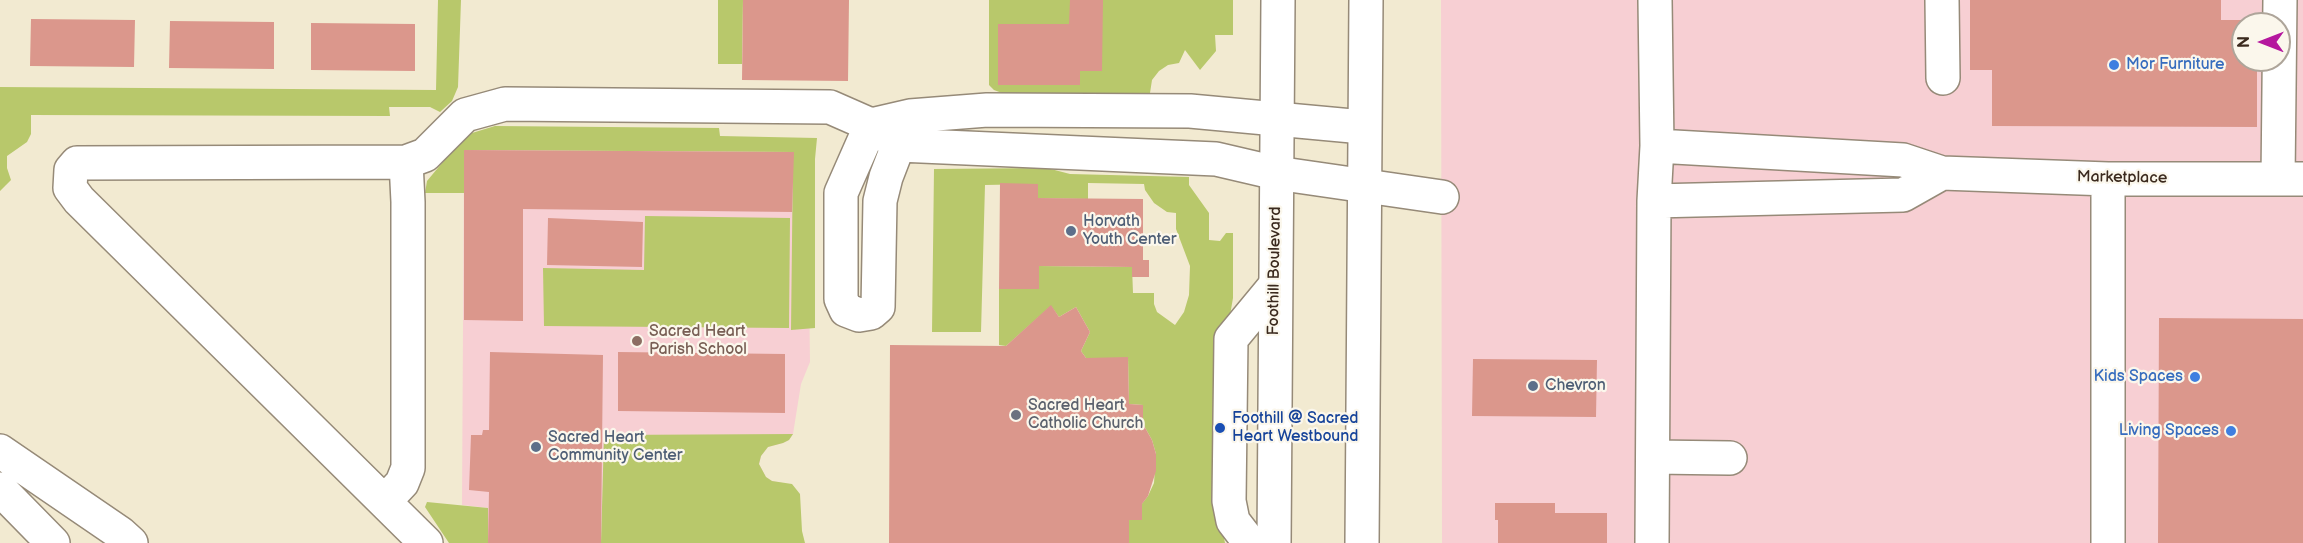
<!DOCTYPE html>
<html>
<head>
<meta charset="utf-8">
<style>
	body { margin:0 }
	#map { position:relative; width:2303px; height:543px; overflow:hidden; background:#f2ead1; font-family:"Balsamiq Sans",sans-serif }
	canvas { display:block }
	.north { position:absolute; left:2231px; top:12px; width:60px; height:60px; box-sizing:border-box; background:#fbf7ec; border:2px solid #aea59a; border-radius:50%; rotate:270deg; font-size:16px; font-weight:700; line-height:24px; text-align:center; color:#3b2a1e }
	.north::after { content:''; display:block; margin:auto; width:21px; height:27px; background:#b5179e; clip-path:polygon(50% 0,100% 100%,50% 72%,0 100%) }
</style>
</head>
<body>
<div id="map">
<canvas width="2303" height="543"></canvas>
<div class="north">N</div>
</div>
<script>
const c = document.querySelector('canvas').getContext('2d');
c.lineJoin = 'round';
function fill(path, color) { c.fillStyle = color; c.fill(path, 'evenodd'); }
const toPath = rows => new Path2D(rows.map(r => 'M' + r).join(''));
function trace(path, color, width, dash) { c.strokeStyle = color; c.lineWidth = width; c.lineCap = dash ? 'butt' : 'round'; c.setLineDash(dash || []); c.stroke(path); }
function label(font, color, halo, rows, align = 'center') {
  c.font = font + ' "Balsamiq Sans",sans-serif'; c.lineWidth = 4.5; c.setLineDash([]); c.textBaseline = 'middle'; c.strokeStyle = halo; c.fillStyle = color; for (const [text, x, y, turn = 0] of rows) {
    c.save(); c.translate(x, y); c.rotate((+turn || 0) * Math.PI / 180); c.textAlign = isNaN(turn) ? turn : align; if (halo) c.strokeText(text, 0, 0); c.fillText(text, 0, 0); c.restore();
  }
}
fill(toPath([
	[1441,0,2303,0,2303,543,1442,543],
	[2243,24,2279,24,2279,60,2243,60],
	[464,150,794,152,808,213,810,362,801,384,793,434,789,440,783,443,768,447,761,456,759,464,766,477,772,481,783,483,801,543,488,543,488,508,462,505]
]), '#f7cfd3');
fill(toPath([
	[438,0,461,0,458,87,452,101,440,112,430,107,389,107,390,116,31,115,31,134,27,142,7,156,7,168,11,180,0,191,0,87,436,90],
	[718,0,743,0,742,64,718,64],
	[989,0,1233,0,1233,35,1215,35,1216,51,1200,70,1185,50,1179,63,1168,65,1159,71,1152,80,1150,93,1002,93,994,90,989,85],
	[495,126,719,128,720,136,817,138,815,159,815,328,791,330,793,152,464,150,464,193,425,193,427,181,457,145,472,133],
	[1047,168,1070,174,1189,177,1189,185,1209,213,1209,240,1220,241,1226,233,1233,233,1233,298,1225,344,1213,345,1213,513,1219,513,1225,543,1129,543,1129,520,1148,496,1154,483,1156,454,1152,440,1143,424,1143,405,1129,404,1128,358,1086,358,1081,351,1090,332,1076,307,1059,317,1051,306,1006,346,999,345,999,289,1039,289,1039,266,1132,267,1133,293,1154,293,1154,304,1157,312,1175,325,1184,312,1189,295,1190,266,1176,229,1176,213,1167,212,1154,203,1145,190,1144,184,1088,183,1088,199,1038,198,1037,184,985,185,981,332,932,332,934,169],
	[645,216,790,218,789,328,544,326,543,268,644,270],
	[793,434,789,440,783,443,768,447,761,456,759,464,766,477,772,481,792,484,800,494,802,531,805,543,601,543,604,435],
	[427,502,488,508,488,543,449,543,425,507]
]), '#b8c86b');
fill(toPath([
	[743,0,849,0,848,81,742,80],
	[1070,0,1103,0,1102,71,1080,71,1080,85,998,85,998,24,1069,24],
	[1970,0,2221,0,2221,20,2257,20,2257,24,2243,24,2243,60,2257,60,2257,127,1992,126,1992,70,1970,70],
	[31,19,135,20,134,67,30,66],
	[170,21,274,22,274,69,169,68],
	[311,23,415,24,415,71,311,70],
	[464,150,794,152,792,212,523,209,523,321,464,320],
	[1000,183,1038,184,1038,198,1143,199,1143,260,1149,260,1149,277,1132,277,1132,267,1039,266,1039,289,999,289],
	[548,218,643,222,642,267,547,265],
	[1051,305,1059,317,1076,307,1090,332,1081,351,1086,358,1128,357,1129,404,1143,405,1143,424,1152,440,1156,454,1156,471,1148,496,1142,504,1142,520,1129,520,1129,543,889,543,890,345,1006,346],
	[2159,318,2303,319,2303,543,2158,543],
	[490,352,603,355,601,543,488,543,489,492,469,490,471,435,482,435,483,430,489,430],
	[618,352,785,354,785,413,618,411],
	[1473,359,1597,360,1596,417,1472,416],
	[1495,503,1555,503,1555,513,1607,513,1607,543,1498,543,1498,520,1495,520]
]), '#db978c');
const minor = toPath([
	[1942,0,1943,78],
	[871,125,910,116,987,110,1190,111,1363,127],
	[871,125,841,193,841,299,846,310,859,315,871,313,878,307,880,201,886,177,906,125],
	[1657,146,1903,160,1942,173,2108,179,2303,179],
	[2278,179,2280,0],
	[1654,201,1903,195,1942,173],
	[1653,457,1730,458],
	[385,501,402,483,408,468,408,202,406,162],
	[426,543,79,200,70,188,71,170,77,163,406,162,425,155,465,115,505,104,830,107,871,125,899,145,1216,159,1276,173,1442,197],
	[1250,543,1233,521,1229,501,1231,339,1274,287],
	[1652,543,1654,201,1657,146,1655,0],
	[2108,543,2108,179]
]);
const major = toPath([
	[1274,543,1278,0],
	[1362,543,1366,0]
]);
const highway = toPath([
	[0,451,120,533,131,543],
	[0,489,53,543]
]);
trace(minor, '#968a78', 36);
trace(major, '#968a78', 36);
trace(highway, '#968a78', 36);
trace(minor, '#fff', 33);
trace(major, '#fff', 33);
trace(highway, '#fff', 33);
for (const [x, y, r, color] of [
	[2114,65,6,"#3f7fe0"],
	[1071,231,6,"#5c6f8a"],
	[637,341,6,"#8d6e63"],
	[2195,377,6,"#3f7fe0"],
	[1533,386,6,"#5c6f8a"],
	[1016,415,6,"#6b7280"],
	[1220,428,6,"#1a4fb4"],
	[2231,431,6,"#3f7fe0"],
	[536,447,6,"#5c6f8a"]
]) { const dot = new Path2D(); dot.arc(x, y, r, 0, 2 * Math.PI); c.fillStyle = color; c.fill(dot); trace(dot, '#fbf7ec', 2); }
label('16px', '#366cbe', '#fbf7ec', [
	["Mor Furniture",2126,65,"left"],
	["Kids Spaces",2183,377],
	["Living Spaces",2219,431]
], 'right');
label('16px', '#3b2a1e', '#fbf7ec', [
	["Marketplace",2122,178,1],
	["Foothill Boulevard",1275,271,-89]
]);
label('16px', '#4e5e75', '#fbf7ec', [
	["Horvath",1083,222],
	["Youth Center",1083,240],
	["Chevron",1545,386],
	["Sacred Heart",548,438],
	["Community Center",548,456]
], 'left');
label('16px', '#785e54', '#fbf7ec', [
	["Sacred Heart",649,332],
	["Parish School",649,350]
], 'left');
label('16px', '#5b616d', '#fbf7ec', [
	["Sacred Heart",1028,406],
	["Catholic Church",1028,424]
], 'left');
label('16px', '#164399', '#fbf7ec', [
	["Foothill @ Sacred",1232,419],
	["Heart Westbound",1232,437]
], 'left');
</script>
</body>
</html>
